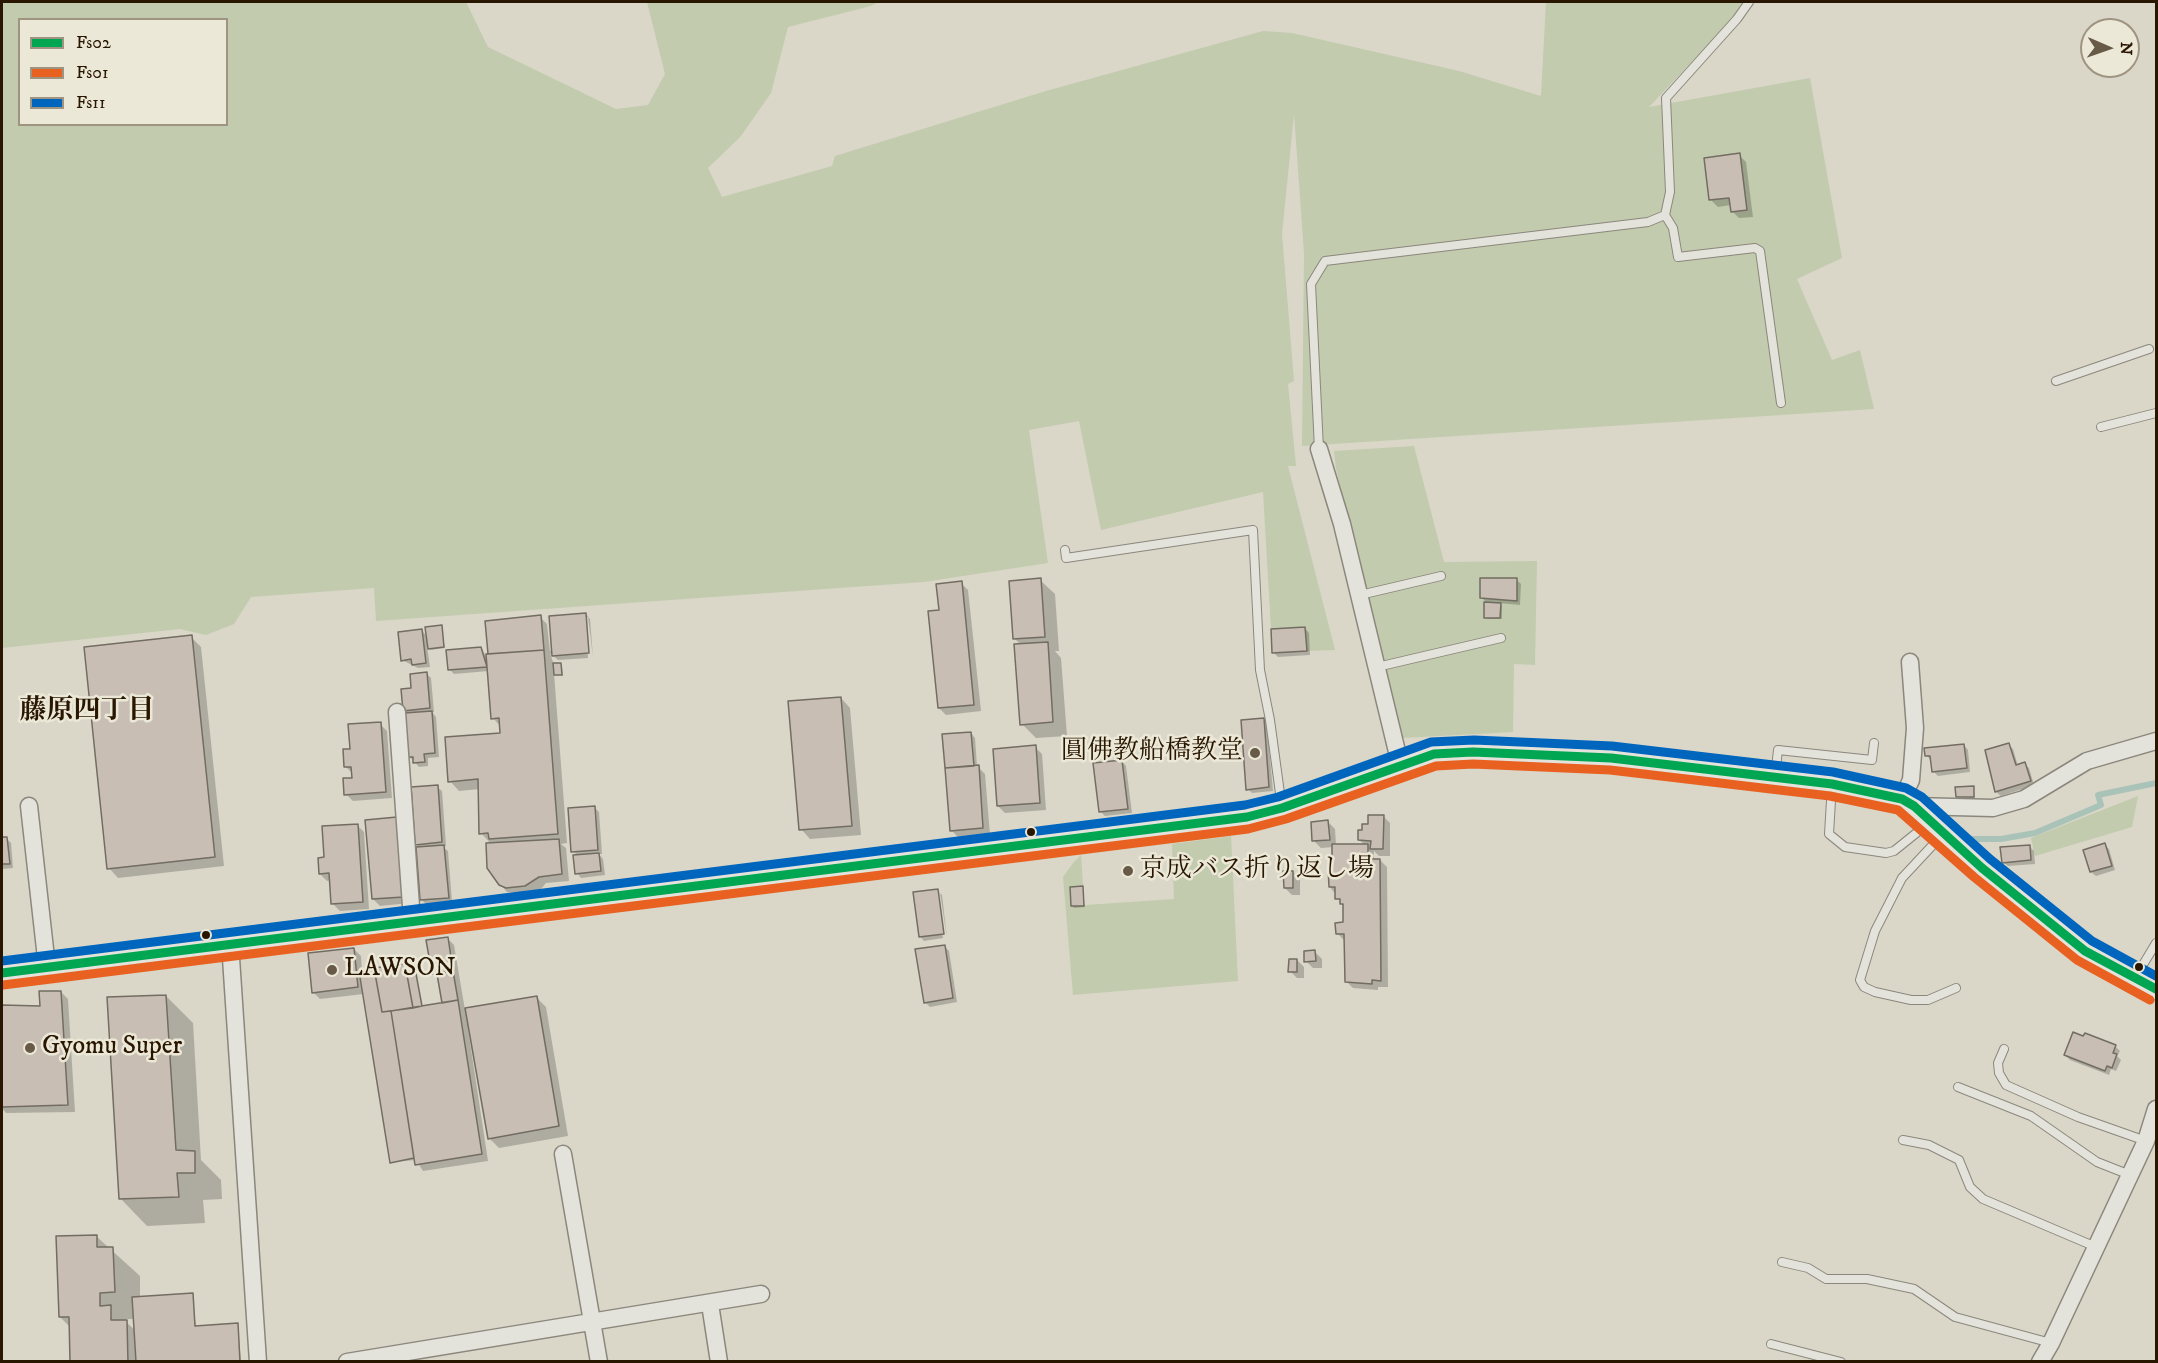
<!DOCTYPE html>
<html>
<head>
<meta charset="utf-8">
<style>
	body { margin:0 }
	#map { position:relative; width:2158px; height:1363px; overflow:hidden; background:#dad7c9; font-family:"IM FELL DW Pica",serif }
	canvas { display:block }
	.frame { position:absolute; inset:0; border:3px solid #291600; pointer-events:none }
	.legend { position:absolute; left:18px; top:18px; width:210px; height:108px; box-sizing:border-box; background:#ece8d7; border:2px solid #9e9481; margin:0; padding:8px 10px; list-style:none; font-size:18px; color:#291600 }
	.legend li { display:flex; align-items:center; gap:12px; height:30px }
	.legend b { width:30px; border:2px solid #9e9481 }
	.north { position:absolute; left:2080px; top:18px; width:60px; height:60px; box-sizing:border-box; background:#ece8d7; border:2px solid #9e9481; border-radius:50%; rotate:92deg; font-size:16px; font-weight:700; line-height:24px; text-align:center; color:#291600 }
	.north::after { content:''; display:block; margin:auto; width:21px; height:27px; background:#675a46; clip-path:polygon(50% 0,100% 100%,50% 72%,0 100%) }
</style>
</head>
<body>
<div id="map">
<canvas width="2158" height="1363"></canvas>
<div class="frame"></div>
<ul class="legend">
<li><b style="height:8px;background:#00a651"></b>Fs02</li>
<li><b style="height:8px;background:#e86120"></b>Fs01</li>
<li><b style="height:8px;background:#0065bd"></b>Fs11</li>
</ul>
<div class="north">N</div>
</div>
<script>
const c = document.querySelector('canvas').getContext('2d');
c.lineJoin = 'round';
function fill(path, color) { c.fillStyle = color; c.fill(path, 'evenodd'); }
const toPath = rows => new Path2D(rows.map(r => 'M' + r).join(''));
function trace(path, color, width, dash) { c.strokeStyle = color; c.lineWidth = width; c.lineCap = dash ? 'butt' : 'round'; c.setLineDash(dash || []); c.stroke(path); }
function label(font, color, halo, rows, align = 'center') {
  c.font = font + ' "IM FELL DW Pica","Noto Serif JP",serif'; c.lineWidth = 5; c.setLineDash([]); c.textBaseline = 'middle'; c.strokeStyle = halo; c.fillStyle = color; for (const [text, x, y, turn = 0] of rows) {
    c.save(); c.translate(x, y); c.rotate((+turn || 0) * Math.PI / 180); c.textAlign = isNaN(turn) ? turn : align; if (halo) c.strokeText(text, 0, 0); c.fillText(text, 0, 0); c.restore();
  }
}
fill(toPath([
	[2,2,466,2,488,47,616,109,648,105,665,74,647,2,878,2,871,6,788,27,771,93,741,136,708,168,722,197,832,166,835,156,1046,91,1263,31,1292,33,1459,71,1541,96,1546,2,1745,2,1737,14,1649,107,1810,78,1842,258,1797,279,1832,360,1860,350,1874,409,1302,446,1304,253,1294,114,1282,234,1294,381,1288,384,1296,466,1288,466,1335,650,1307,651,1305,627,1271,629,1263,492,1101,530,1079,421,1029,430,1048,563,924,582,376,621,374,588,251,597,234,624,206,635,180,629,2,648],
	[20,20,226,20,226,124,20,124],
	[1414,446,1444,562,1537,561,1535,665,1514,664,1513,732,1402,738,1336,469,1334,451],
	[2138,796,2132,827,2035,856,2031,838],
	[1231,836,1238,981,1073,995,1063,877,1073,863,1081,855,1083,886,1070,887,1071,906,1174,899,1172,844]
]), '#c2cbad');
fill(toPath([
	[1739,155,1746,162,1753,217,1739,218,1732,211,1731,205,1718,207,1711,200],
	[1516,579,1521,584,1520,605,1499,603,1502,606,1502,619,1487,619,1488,604,1482,598],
	[1040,580,1055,594,1059,651,1055,651,1061,658,1067,736,1036,738,1022,724,1021,645,1015,639],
	[961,583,968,590,981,711,946,715,939,708,940,611],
	[586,614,590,619,593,657,588,617,585,617,588,658,558,660,550,653,554,665,562,666,563,676,554,673,567,843,561,844,566,848,569,881,546,883,541,889,523,894,507,892,500,884,492,845,481,833,480,789,459,791,450,781,501,734,501,727,493,718,489,671,454,674,450,670,481,648,486,656,540,617,547,624,550,651,553,651],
	[441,627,445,648,431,650,427,646,430,667,418,668,402,660,422,631,428,637],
	[1305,628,1309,633,1310,655,1278,657,1274,653],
	[191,637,201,647,224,866,118,878,109,868],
	[427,674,431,678,434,712,432,712,436,717,439,757,428,758,428,766,419,767,409,756,409,714,405,710,413,690],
	[841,698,850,708,861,835,810,839,801,829],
	[1263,720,1267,724,1273,791,1252,793,1248,789],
	[380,724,387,731,392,798,353,801,346,794,353,774,345,766,352,750],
	[971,733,975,738,977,766,985,774,990,835,958,837,951,830],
	[1964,745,1968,750,1970,772,1938,776,1933,771,1931,760,1927,756],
	[2008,745,2013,749,2018,766,2024,764,2029,768,2034,785,2001,796,1996,792],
	[1035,747,1042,754,1046,810,1005,813,998,806],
	[1122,761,1126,766,1132,813,1105,816,1100,811],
	[437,787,442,791,446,846,443,847,448,851,452,902,426,904,422,900,421,848,416,844],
	[1973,788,1975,798,1957,797],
	[594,807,599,812,602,854,599,854,603,859,605,875,581,878,577,873,578,856,573,851],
	[1383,816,1390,823,1390,856,1379,856,1374,851,1374,860,1380,860,1387,867,1388,987,1378,987,1378,990,1353,988,1346,981,1344,940,1337,933,1345,924,1345,907,1330,887,1334,870,1334,847,1321,848,1314,841,1328,822,1335,829,1336,845,1365,845,1359,840,1370,826],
	[357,825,364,832,369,909,340,911,333,904,331,880,327,881,320,874],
	[403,826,410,903,380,906,373,899],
	[6,838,11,843,13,868,2,869,2,839],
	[2104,844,2109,849,2115,870,2096,876,2091,872],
	[2029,846,2034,851,2035,864,2008,866,2003,862],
	[1293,872,1300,879,1300,895,1292,895,1285,888],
	[1082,888,1085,907,1074,908,1072,906],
	[937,891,942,895,947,938,940,893,937,893,943,938,924,941,920,936],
	[447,938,454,945,465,1010,536,997,546,1007,568,1136,499,1148,489,1138,470,1029,468,1029,488,1161,423,1171,416,1160,392,1162,364,994,320,999,313,992,354,949,361,956,362,972,414,964,422,1008,444,1005,440,980,433,974],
	[944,946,949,951,957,1002,930,1007,925,1002],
	[1315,952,1322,959,1322,968,1313,968,1306,961],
	[1297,960,1304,967,1304,978,1297,978,1290,971],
	[61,992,68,999,75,1112,6,1113,2,1108,2,1006,42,1007],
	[166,996,193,1023,201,1160,221,1180,222,1199,203,1200,205,1223,147,1226,120,1198],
	[2115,1046,2120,1051,2117,1056,2121,1060,2116,1071,2111,1069,2109,1075,2070,1060,2065,1055],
	[96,1236,140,1276,140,1298,192,1294,196,1327,238,1325,241,1362,71,1362,70,1327,60,1317],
	[126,1319,135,1319,136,1331,126,1322]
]), '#0003');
trace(toPath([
	[1971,839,2001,839,2035,833,2101,805,2098,795,2156,783]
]), '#aac3b8', 6);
const building = toPath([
	[1740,153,1747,210,1731,212,1729,198,1709,200,1704,158,1740,153],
	[1041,578,1045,637,1013,639,1009,581,1041,578],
	[1480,578,1517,578,1517,601,1480,598,1480,578],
	[962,581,974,705,938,708,928,611,939,610,936,584,962,581],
	[1484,602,1501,603,1500,618,1484,618,1484,602],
	[586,613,589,653,552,656,549,616,586,613],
	[541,615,544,650,488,654,485,621,541,615],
	[442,625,444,647,428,649,425,627,442,625],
	[1305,627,1307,651,1272,653,1271,629,1305,627],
	[422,629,426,663,412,665,411,659,401,661,398,632,422,629],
	[192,635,215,857,107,869,84,647,192,635],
	[1048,642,1053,722,1020,725,1014,644,1048,642],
	[481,647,487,667,448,670,446,650,481,647],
	[544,650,558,834,489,839,488,833,479,834,478,779,448,782,445,737,500,733,499,718,491,719,486,654,544,650],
	[553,663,561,663,562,675,554,675,553,663],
	[427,672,430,708,403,711,401,689,411,688,410,674,427,672],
	[841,697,852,826,799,830,788,701,841,697],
	[432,711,435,753,424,754,425,762,413,763,413,757,408,757,404,713,432,711],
	[1264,718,1269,787,1246,790,1241,720,1264,718],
	[381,722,386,792,344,795,343,778,352,778,351,767,344,767,343,749,350,749,348,724,381,722],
	[971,732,974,766,945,768,942,734,971,732],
	[2009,743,2016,765,2025,762,2031,781,1995,792,1985,750,2009,743],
	[1964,744,1967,768,1932,772,1930,756,1925,756,1924,748,1964,744],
	[1036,745,1040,803,997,806,993,749,1036,745],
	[1122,760,1128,809,1099,812,1093,763,1122,760],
	[979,765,983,828,950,831,945,768,979,765],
	[438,785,442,842,415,845,411,787,438,785],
	[1974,786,1974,797,1956,797,1955,787,1974,786],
	[595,806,598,850,571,852,568,808,595,806],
	[1368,815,1384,815,1383,849,1370,849,1371,841,1358,840,1358,830,1362,830,1362,824,1368,824,1368,815],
	[397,817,404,897,372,899,365,820,397,817],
	[1328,820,1330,840,1312,841,1311,822,1328,820],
	[358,824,363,902,331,904,329,873,319,874,318,858,324,857,322,826,358,824],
	[2,837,7,837,10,864,2,864,2,837],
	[559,839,562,874,539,877,525,886,506,888,499,885,487,868,486,843,559,839],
	[2105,843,2112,866,2090,872,2083,850,2105,843],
	[1332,844,1368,844,1368,859,1380,859,1381,981,1372,980,1372,984,1345,982,1344,934,1336,934,1335,923,1343,922,1343,904,1340,904,1340,899,1335,899,1335,887,1329,887,1328,868,1332,868,1332,844],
	[444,845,449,898,420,900,416,847,444,845],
	[2030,845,2031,860,2002,863,2000,847,2030,845],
	[599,853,601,871,575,874,573,855,599,853],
	[1283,871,1293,871,1293,888,1284,888,1283,871],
	[1083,886,1084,906,1071,906,1070,887,1083,886],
	[938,889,944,934,919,937,913,892,938,889],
	[448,937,453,971,432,974,426,940,448,937],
	[945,945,953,998,924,1003,915,949,945,945],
	[354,948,358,987,312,993,308,953,354,948],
	[1315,950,1316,961,1304,962,1304,951,1315,950],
	[1289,959,1297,959,1297,972,1288,972,1289,959],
	[414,963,422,1006,413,1008,405,964,414,963],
	[405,964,413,1008,382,1012,374,968,405,964],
	[374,968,382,1012,391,1011,414,1158,390,1163,359,971,374,968],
	[453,971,458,1000,442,1003,437,974,453,971],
	[39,991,61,991,68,1105,2,1107,2,1005,40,1006,39,991],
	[166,995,176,1150,195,1151,195,1173,177,1173,179,1197,119,1199,107,997,166,995],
	[537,996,559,1126,488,1139,465,1008,537,996],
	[458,1000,482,1154,415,1165,391,1011,458,1000],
	[2073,1032,2083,1036,2085,1033,2116,1045,2113,1053,2117,1054,2112,1068,2107,1066,2105,1071,2064,1055,2073,1032],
	[97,1235,97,1247,113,1247,115,1292,100,1293,100,1306,111,1305,111,1320,127,1320,128,1362,70,1362,69,1317,59,1317,56,1236,97,1235],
	[193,1293,195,1326,238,1323,240,1362,136,1362,132,1297,193,1293]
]);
fill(building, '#c8beb3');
trace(building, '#726c62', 1.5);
const service = toPath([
	[1665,215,1673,228,1678,257,1755,248,1760,251,1781,403],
	[2056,381,2149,349],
	[2101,427,2156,413],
	[1319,449,1311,284,1325,261,1648,222,1665,215,1670,192,1666,98,1737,19,1749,2],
	[1065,550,1066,558,1253,530,1260,670,1270,720,1282,808],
	[1360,595,1441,576],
	[1377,667,1501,638],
	[1775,776,1778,750,1872,760,1874,743],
	[1832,784,1829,834,1845,847,1886,853,1894,851,1930,822],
	[1944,833,1902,878,1875,931,1860,980,1864,987,1875,992,1911,1000,1928,1000,1956,988],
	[2135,978,2156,943],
	[2004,1049,1998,1063,1999,1073,2006,1085,2078,1117,2146,1141],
	[1958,1087,2031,1116,2097,1162,2130,1175],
	[1903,1140,1929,1145,1959,1160,1970,1187,1983,1199,2096,1247],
	[1782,1262,1808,1268,1826,1279,1867,1279,1914,1289,1955,1317,2051,1343],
	[1771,1344,1841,1362]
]);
const minor = toPath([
	[1319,449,1342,524,1400,764],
	[397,712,412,920],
	[1902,799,1911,780,1915,728,1910,662],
	[29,806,47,967],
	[1914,806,1993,808,2024,799,2087,761,2156,741],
	[230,943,258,1362],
	[563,1154,599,1362],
	[710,1304,719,1362],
	[347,1362,761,1294],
	[2040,1362,2051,1343,2146,1141,2156,1109]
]);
const tertiary = toPath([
	[2,973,1247,817,1282,808,1400,764,1434,754,1473,752,1611,758,1832,784,1902,799,1914,806,1982,868,2085,951,2156,989]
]);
trace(service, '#8b877c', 10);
trace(minor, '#8b877c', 19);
trace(tertiary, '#8b877c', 23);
trace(service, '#e3e2db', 8);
trace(minor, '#e3e2db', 16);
trace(tertiary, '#e3e2db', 21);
trace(toPath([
	[2,973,1247,817,1282,808,1434,754,1473,752,1611,758,1832,784,1902,799,1914,806,1982,868,2085,951,2156,989]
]), '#00a651', 9);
trace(toPath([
	[3,985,1248,829,1286,819,1436,766,1473,764,1610,770,1830,796,1898,810,1974,877,2077,960,2150,1000]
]), '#e86120', 9);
trace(toPath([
	[2,961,1245,805,1278,797,1431,742,1474,740,1612,746,1833,772,1906,788,1922,797,1990,859,2092,941,2156,976]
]), '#0065bd', 9);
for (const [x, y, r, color] of [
	[1255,753,6,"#675a46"],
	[1031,832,5,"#291600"],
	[1128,871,6,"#675a46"],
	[206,935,5,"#291600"],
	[2139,967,5,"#291600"],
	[332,970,6,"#675a46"],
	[30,1048,6,"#675a46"]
]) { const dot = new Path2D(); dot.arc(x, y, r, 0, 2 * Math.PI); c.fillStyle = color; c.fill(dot); trace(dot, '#ece8d7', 2); }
label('26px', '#291600', '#ece8d7', [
	["圓佛教船橋教堂",1243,753,"right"],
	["京成バス折り返し場",1140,871],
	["LAWSON",344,970],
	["Gyomu Super",42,1048]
], 'left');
label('bold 27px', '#291600', '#ece8d7', [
	["藤原四丁目",87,712]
]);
</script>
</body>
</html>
